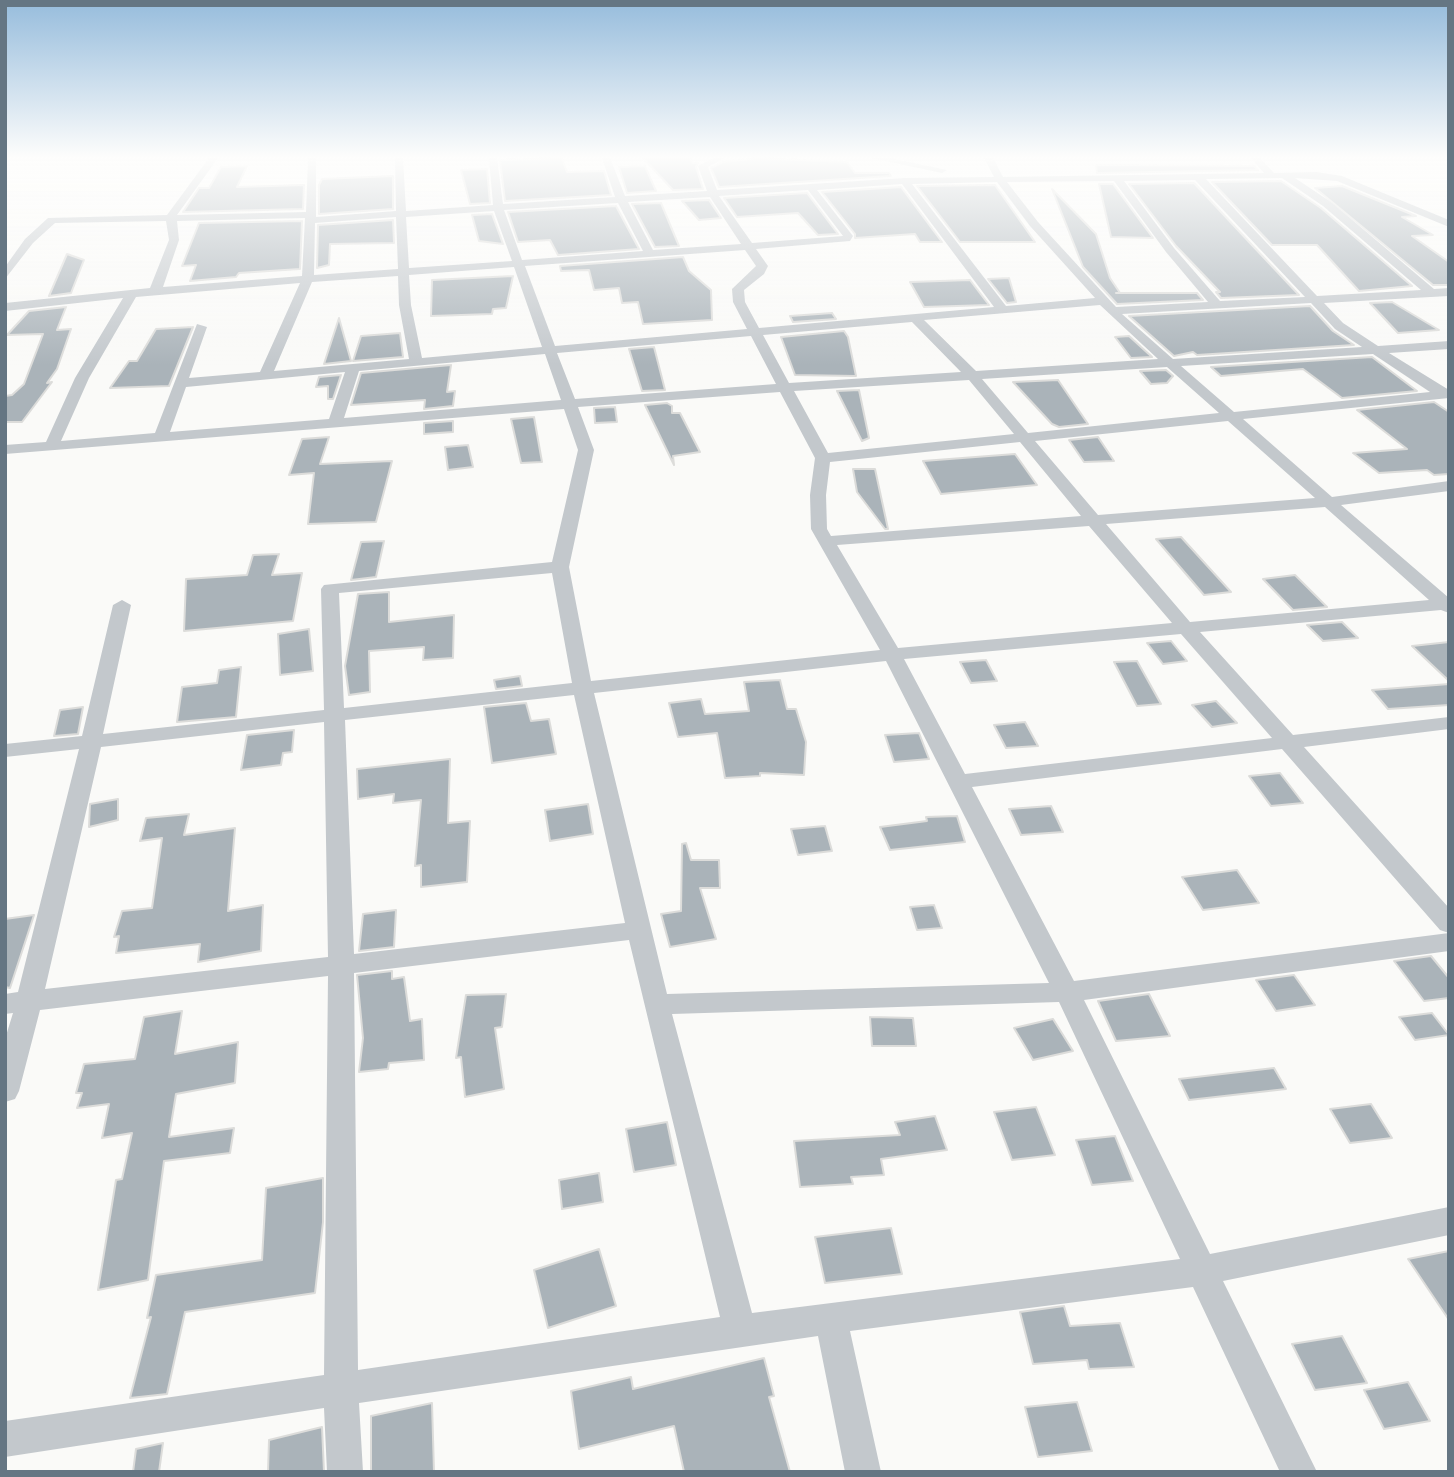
<!DOCTYPE html>
<html>
<head>
<meta charset="utf-8">
<style>
	body { margin:0 }
	#map { position:relative; width:1454px; height:1477px; overflow:hidden; background:#fafaf8; font-family:Karla,sans-serif }
	canvas { display:block }
	.frame { position:absolute; inset:0; border:7px solid #657683; pointer-events:none }
</style>
</head>
<body>
<div id="map">
<canvas width="1454" height="1477"></canvas>
<div class="frame"></div>
</div>
<script>
const c = document.querySelector('canvas').getContext('2d');
c.lineJoin = 'round';
function fill(path, color) { c.fillStyle = color; c.fill(path, 'evenodd'); }
const toPath = rows => new Path2D(rows.map(r => 'M' + r).join(''));
function trace(path, color, width, dash) { c.strokeStyle = color; c.lineWidth = width; c.lineCap = dash ? 'butt' : 'round'; c.setLineDash(dash || []); c.stroke(path); }
const building = toPath([
	[562,158,567,172,604,171,611,195,505,201,500,160,562,158],
	[643,158,691,158,692,163,698,163,696,167,703,189,673,190,643,158],
	[757,158,847,162,855,173,889,173,891,176,719,187,711,168,723,162,757,158],
	[1096,165,1254,166,1258,170,1097,173,1096,165],
	[247,166,237,187,304,185,303,209,183,212,199,188,209,188,221,167,247,166],
	[645,166,656,191,627,193,619,167,645,166],
	[487,169,490,203,470,204,461,170,487,169],
	[393,176,393,209,319,214,319,185,322,179,393,176],
	[1281,181,1321,208,1412,286,1359,291,1317,245,1272,245,1212,182,1281,181],
	[1194,183,1251,244,1299,295,1221,298,1216,292,1220,292,1176,246,1129,184,1194,183],
	[1099,184,1113,184,1153,238,1111,237,1099,184],
	[995,185,1035,242,960,242,917,186,995,185],
	[1342,186,1416,216,1402,217,1433,235,1412,236,1449,262,1449,285,1433,285,1315,188,1342,186],
	[901,187,942,242,920,242,915,234,855,238,855,234,822,192,901,187],
	[1052,189,1096,234,1110,278,1120,293,1116,293,1197,293,1203,300,1117,304,1083,267,1052,189],
	[807,193,838,234,818,235,798,213,737,217,724,198,807,193],
	[709,200,721,218,699,220,682,201,709,200],
	[661,203,679,246,655,247,632,204,661,203],
	[616,206,639,249,558,255,550,240,518,242,508,212,616,206],
	[492,214,503,244,479,241,472,215,492,214],
	[393,220,394,243,330,244,329,265,317,268,318,225,393,220],
	[302,221,300,269,239,273,236,277,190,281,196,265,182,266,199,223,302,221],
	[67,254,84,260,71,293,49,296,67,254],
	[683,257,689,271,711,290,712,320,643,324,638,302,622,303,619,288,594,290,589,270,561,271,560,266,683,257],
	[513,276,506,308,493,309,492,314,431,316,432,280,513,276],
	[1009,278,1016,302,1007,303,988,279,1009,278],
	[970,280,989,305,924,307,910,282,970,280],
	[1392,302,1439,330,1398,333,1370,303,1392,302],
	[1310,306,1333,331,1354,345,1197,355,1193,352,1174,356,1129,316,1310,306],
	[66,307,57,330,71,329,57,369,47,383,52,382,22,422,5,422,5,396,12,395,24,384,43,334,7,335,29,311,66,307],
	[832,313,836,319,793,322,790,316,832,313],
	[339,318,351,361,324,364,339,318],
	[193,327,169,386,110,388,129,361,137,361,156,329,193,327],
	[844,331,848,337,856,376,795,375,781,337,844,331],
	[400,333,403,357,353,361,361,336,400,333],
	[1129,336,1152,357,1131,358,1115,337,1129,336],
	[654,347,665,390,642,391,629,349,654,347],
	[1372,357,1417,391,1342,398,1303,369,1221,376,1211,367,1372,357],
	[451,365,447,392,455,391,453,406,424,409,425,400,351,405,361,373,451,365],
	[1166,370,1173,376,1167,383,1151,384,1140,371,1166,370],
	[341,375,333,399,328,399,328,386,316,387,319,377,341,375],
	[1058,380,1088,424,1059,427,1052,424,1013,382,1058,380],
	[859,390,869,438,862,441,837,391,859,390],
	[1434,402,1449,412,1449,474,1434,475,1427,470,1379,473,1353,453,1407,449,1357,410,1434,402],
	[667,403,672,406,672,413,680,413,700,452,673,456,674,465,645,405,667,403],
	[615,407,617,422,595,423,594,408,615,407],
	[534,417,542,462,521,463,511,419,534,417],
	[453,421,453,432,424,434,424,423,453,421],
	[329,437,320,464,392,461,376,522,308,524,314,473,289,475,302,439,329,437],
	[1098,437,1114,461,1084,462,1069,440,1098,437],
	[468,445,473,467,448,470,445,447,468,445],
	[1015,454,1037,485,941,494,923,461,1015,454],
	[853,469,875,469,888,529,885,529,857,492,853,469],
	[1181,537,1231,592,1204,595,1156,539,1181,537],
	[384,541,376,577,351,580,361,542,384,541],
	[279,554,272,575,302,573,293,621,184,631,186,579,247,575,253,555,279,554],
	[1295,575,1327,607,1293,610,1263,579,1295,575],
	[389,592,389,622,454,615,453,658,423,660,424,647,369,651,370,692,349,695,345,666,358,594,389,592],
	[1342,622,1358,638,1323,641,1307,625,1342,622],
	[309,629,313,671,280,675,278,634,309,629],
	[1171,641,1187,661,1163,664,1147,643,1171,641],
	[1449,642,1449,681,1412,646,1449,642],
	[986,660,997,681,971,683,960,662,986,660],
	[1137,661,1161,704,1137,706,1114,662,1137,661],
	[241,667,236,717,177,722,182,687,217,683,219,670,241,667],
	[520,676,522,686,496,689,494,680,520,676],
	[780,680,787,709,796,709,806,742,804,775,760,773,760,776,725,778,717,733,678,737,669,703,701,699,705,714,749,711,744,682,780,680],
	[1449,684,1449,705,1388,709,1372,690,1449,684],
	[1216,701,1237,723,1212,727,1192,705,1216,701],
	[526,703,531,721,549,719,556,754,492,763,484,707,526,703],
	[83,707,78,734,54,736,60,710,83,707],
	[1025,722,1038,746,1006,748,994,725,1025,722],
	[294,730,292,752,283,753,281,765,241,770,247,735,294,730],
	[919,733,929,759,894,762,885,735,919,733],
	[450,759,448,823,470,821,467,882,421,887,421,865,415,866,421,800,393,803,394,794,358,799,357,769,450,759],
	[1280,773,1303,803,1271,806,1249,776,1280,773],
	[118,799,118,820,89,827,90,804,118,799],
	[588,804,593,834,550,841,545,810,588,804],
	[1051,806,1063,832,1021,835,1009,809,1051,806],
	[189,814,184,835,235,828,228,911,263,905,261,951,198,962,200,944,116,953,119,936,114,937,122,911,152,908,162,838,140,841,146,818,189,814],
	[957,816,965,842,890,850,880,827,927,821,926,817,957,816],
	[825,826,832,851,798,855,791,829,825,826],
	[686,843,691,860,719,860,720,888,700,888,716,939,670,947,661,914,681,911,682,844,686,843],
	[1237,870,1259,903,1203,910,1182,877,1237,870],
	[934,905,942,928,917,930,910,907,934,905],
	[396,910,394,947,359,951,363,914,396,910],
	[34,915,10,988,5,987,5,919,34,915],
	[1431,956,1449,978,1449,998,1424,1001,1394,961,1431,956],
	[392,971,392,979,404,977,410,1021,422,1019,424,1060,389,1063,388,1069,359,1072,363,1038,357,975,392,971],
	[1294,975,1315,1005,1276,1011,1256,980,1294,975],
	[506,994,502,1027,495,1028,504,1089,465,1097,461,1057,456,1058,466,995,506,994],
	[1149,994,1170,1036,1116,1041,1098,1001,1149,994],
	[182,1011,175,1054,238,1042,235,1083,176,1094,169,1137,234,1128,230,1153,164,1161,148,1280,98,1290,116,1180,122,1179,132,1133,102,1138,109,1104,77,1108,82,1093,76,1093,84,1064,135,1059,144,1017,182,1011],
	[1432,1013,1449,1035,1415,1040,1399,1017,1432,1013],
	[870,1017,913,1018,916,1046,872,1046,870,1017],
	[1053,1019,1073,1051,1033,1060,1014,1028,1053,1019],
	[1274,1068,1286,1089,1189,1100,1179,1079,1274,1068],
	[1371,1104,1392,1138,1350,1143,1330,1109,1371,1104],
	[1036,1107,1055,1155,1012,1160,994,1112,1036,1107],
	[935,1116,947,1150,881,1159,884,1175,851,1177,853,1184,800,1187,794,1141,900,1135,895,1122,935,1116],
	[667,1122,676,1165,634,1172,626,1129,667,1122],
	[1115,1136,1133,1181,1092,1185,1076,1140,1115,1136],
	[599,1173,603,1202,562,1209,559,1180,599,1173],
	[323,1178,323,1222,315,1293,185,1312,167,1394,130,1398,151,1317,147,1318,156,1275,262,1260,266,1188,323,1178],
	[891,1228,902,1274,825,1283,815,1237,891,1228],
	[599,1249,616,1306,548,1328,534,1270,599,1249],
	[1449,1251,1449,1320,1408,1259,1449,1251],
	[1064,1306,1070,1326,1120,1323,1134,1367,1089,1369,1087,1360,1033,1364,1020,1312,1064,1306],
	[1342,1336,1367,1383,1315,1390,1292,1344,1342,1336],
	[764,1358,774,1396,769,1397,790,1472,684,1472,674,1426,579,1449,571,1391,631,1377,633,1389,764,1358],
	[1408,1382,1430,1421,1384,1429,1364,1390,1408,1382],
	[1077,1402,1092,1451,1038,1457,1025,1407,1077,1402],
	[432,1403,434,1472,371,1472,371,1416,432,1403],
	[322,1427,324,1472,268,1472,269,1440,322,1427],
	[163,1443,159,1472,133,1472,136,1449,163,1443]
]);
fill(building, '#aab3b9');
trace(building, '#dcdcda', 2);
fill(toPath([
	[209,158,218,158,177,215,306,212,308,158,316,158,316,217,396,211,395,158,403,158,406,211,493,205,489,158,497,158,503,204,615,197,602,158,610,158,625,196,707,191,698,166,713,158,724,158,708,167,717,190,905,178,994,177,984,158,993,158,1003,177,1264,173,1251,158,1260,158,1274,173,1316,172,1342,176,1449,220,1449,227,1337,181,1295,178,1331,202,1434,289,1449,288,1449,296,1324,303,1343,323,1378,346,1449,341,1449,349,1389,353,1449,390,1449,398,1243,419,1332,497,1449,481,1449,491,1341,505,1449,598,1449,613,1441,610,1200,632,1293,735,1449,717,1449,729,1304,747,1449,908,1449,933,1440,930,1282,749,972,787,1074,981,1449,933,1449,951,1084,1000,1210,1254,1449,1207,1449,1235,1223,1281,1317,1472,1280,1472,1193,1287,850,1331,881,1472,845,1472,818,1336,359,1403,363,1472,327,1472,324,1408,5,1457,5,1421,324,1375,328,976,40,1010,19,1091,15,1099,5,1102,5,1039,13,1013,5,1014,5,994,18,992,79,749,5,757,5,744,82,736,113,605,122,600,131,605,103,734,324,710,321,589,324,585,552,562,578,450,564,409,5,454,5,445,46,442,75,378,123,298,5,311,5,303,150,288,169,240,166,221,55,223,33,243,5,279,5,267,25,239,48,218,167,215,209,158],
	[1282,178,1323,206,1421,290,1317,296,1206,179,1282,178],
	[1195,180,1305,297,1220,301,1174,248,1124,181,1195,180],
	[1114,181,1166,252,1208,302,1116,307,1038,222,1007,182,1114,181],
	[997,182,1030,226,1095,298,1006,306,912,184,997,182],
	[902,184,994,307,759,328,745,302,744,290,764,274,768,266,756,249,850,241,853,236,817,190,902,184],
	[808,190,843,236,752,243,719,196,808,190],
	[710,197,741,244,653,250,628,202,710,197],
	[618,203,643,251,522,260,504,210,618,203],
	[494,211,512,261,409,268,406,217,494,211],
	[396,217,398,269,314,275,315,223,396,217],
	[305,218,302,276,163,287,179,240,177,221,305,218],
	[745,250,756,266,732,289,733,302,747,329,555,346,525,266,745,250],
	[514,267,542,347,422,358,411,305,409,275,514,267],
	[398,276,399,305,409,359,274,371,312,282,398,276],
	[300,283,260,372,189,378,207,327,197,324,155,433,61,441,89,378,136,297,300,283],
	[1311,303,1335,329,1362,347,1173,359,1122,314,1311,303],
	[1100,305,1158,359,976,371,924,320,1100,305],
	[912,322,961,372,789,383,763,335,912,322],
	[751,336,776,384,575,399,557,353,751,336],
	[545,354,561,400,344,418,359,371,545,354],
	[1373,354,1430,392,1234,412,1181,366,1373,354],
	[1167,367,1219,413,1028,433,982,379,1167,367],
	[345,372,329,419,170,432,186,387,345,372],
	[969,380,1014,434,828,453,794,391,969,380],
	[780,392,815,458,810,495,811,529,880,650,591,681,569,567,594,450,578,407,780,392],
	[1228,421,1315,498,1098,515,1035,441,1228,421],
	[1020,442,1081,516,831,536,827,529,826,495,830,462,1020,442],
	[1325,507,1429,600,1190,622,1106,524,1325,507],
	[1089,526,1172,623,898,648,837,545,1089,526],
	[552,573,572,683,344,708,339,593,552,573],
	[1181,634,1272,738,965,774,904,659,1181,634],
	[886,661,1049,983,667,994,594,693,886,661],
	[574,695,625,923,354,954,345,720,574,695],
	[324,722,328,957,45,989,101,747,324,722],
	[629,940,720,1317,358,1370,354,973,629,940],
	[1059,1002,1180,1259,752,1313,672,1014,1059,1002],
	[871,158,890,158,947,170,942,173,871,158]
]), '#c3c8cc');
const sky = c.createLinearGradient(0, 0, 0, 365);
sky.addColorStop(0, '#96bcdc');
sky.addColorStop(0.43, '#fdfdfc');
sky.addColorStop(1, '#fdfdfc00');
c.fillStyle = sky;
c.fillRect(0, 0, 1454, 365);
</script>
</body>
</html>
